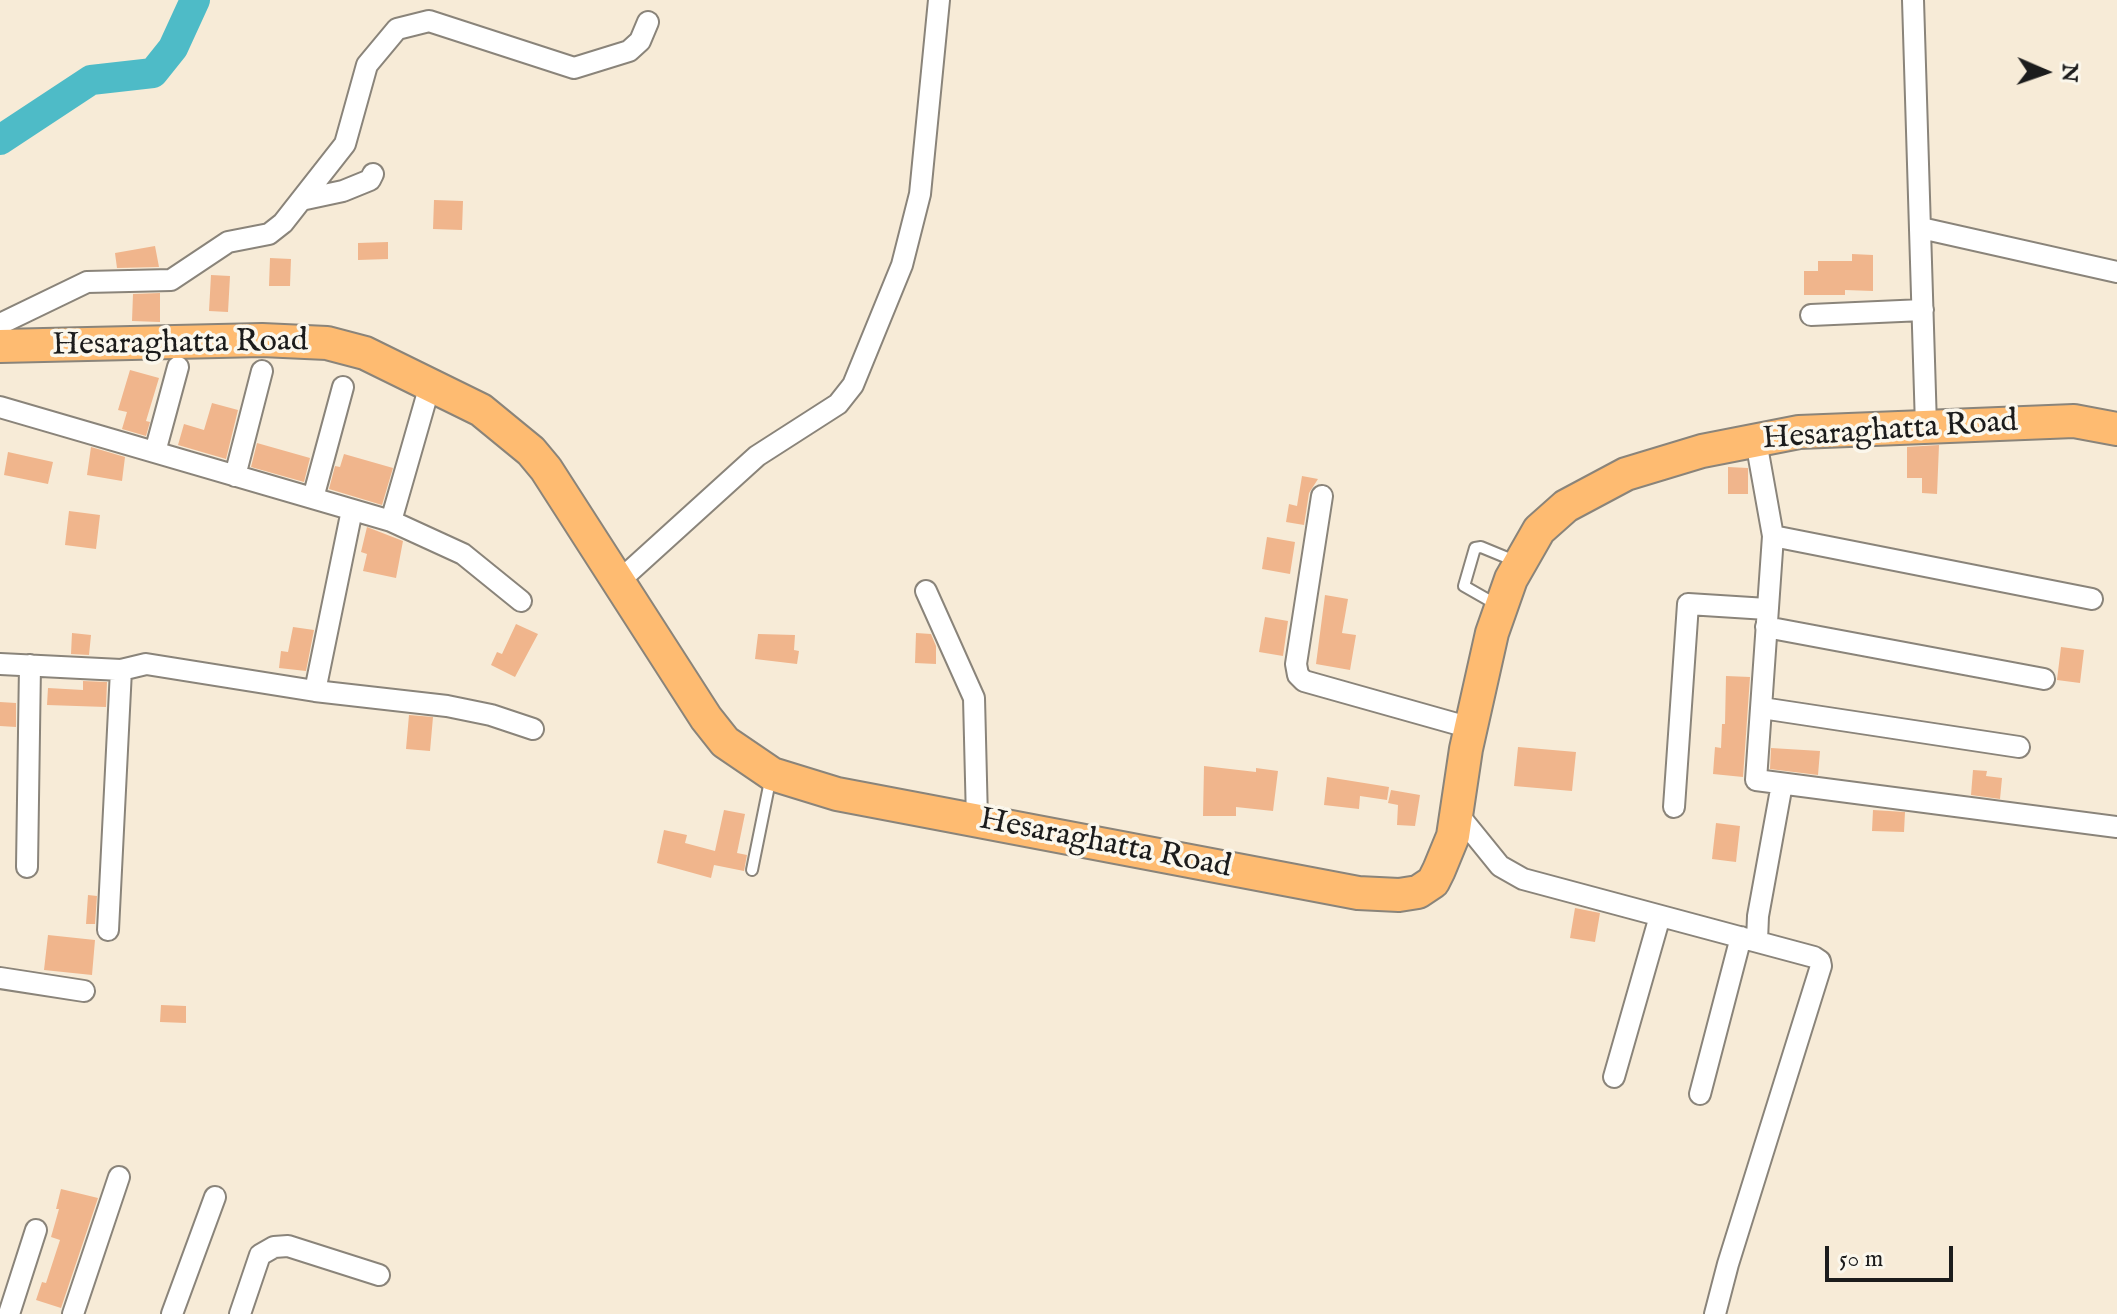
<!DOCTYPE html>
<html>
<head>
<meta charset="utf-8">
<style>
	body { margin:0 }
	#map { position:relative; width:2117px; height:1314px; overflow:hidden; background:#f7ebd7; font-family:"IM FELL English",serif }
	canvas { display:block }
	.north { position:absolute; left:2005px; top:32px; width:80px; height:80px; -webkit-text-stroke:6px #fbf7ec; paint-order:stroke; rotate:92deg; font-size:22px; font-weight:700; line-height:32px; text-align:center; color:#1c1c1c }
	.north::after { content:''; display:block; margin:auto; width:28px; height:36px; background:#1c1c1c; clip-path:polygon(50% 0,100% 100%,50% 72%,0 100%) }
	.scale { position:absolute; left:1825px; top:1246px; width:128px; height:36px; box-sizing:border-box; border:4px solid #1c1c1c; border-top:0; padding-left:10px; font-size:24px; line-height:28px; white-space:nowrap; color:#1c1c1c; -webkit-text-stroke:6px #fbf7ec; paint-order:stroke }
</style>
</head>
<body>
<div id="map">
<canvas width="2117" height="1314"></canvas>
<div class="north">N</div>
<div class="scale">50 m</div>
</div>
<script>
const c = document.querySelector('canvas').getContext('2d');
c.lineJoin = 'round';
const toPath = rows => new Path2D(rows.map(r => 'M' + r).join(''));
function trace(path, color, width, dash) { c.strokeStyle = color; c.lineWidth = width; c.lineCap = dash ? 'butt' : 'round'; c.setLineDash(dash || []); c.stroke(path); }
function fill(path, color) { c.fillStyle = color; c.fill(path, 'evenodd'); }
function label(font, color, halo, rows, align = 'center') {
  c.font = font + ' "IM FELL English",serif'; c.lineWidth = 7; c.setLineDash([]); c.textBaseline = 'middle'; c.strokeStyle = halo; c.fillStyle = color; for (const [text, x, y, turn = 0] of rows) {
    c.save(); c.translate(x, y); c.rotate((+turn || 0) * Math.PI / 180); c.textAlign = isNaN(turn) ? turn : align; if (halo) c.strokeText(text, 0, 0); c.fillText(text, 0, 0); c.restore();
  }
}
trace(toPath([
	[0,140,91,80,153,73,173,48,195,0]
]), '#4ebbc7', 30);
fill(toPath([
	[434,200,463,201,462,230,433,229],
	[388,242,388,259,358,260,358,243],
	[155,246,159,267,117,268,115,253],
	[1852,254,1873,255,1873,291,1845,290,1845,295,1804,295,1804,271,1818,271,1818,261,1852,261],
	[270,258,291,259,290,286,269,286],
	[211,275,230,276,228,312,209,311],
	[160,293,160,322,132,321,133,294],
	[130,370,159,378,146,421,150,422,146,436,122,429,127,412,118,410],
	[212,403,238,410,226,459,178,445,184,424,204,430],
	[257,443,310,458,304,482,251,467],
	[1939,445,1937,494,1922,493,1922,478,1907,478,1907,447],
	[91,447,125,457,122,481,87,475],
	[8,452,53,462,48,484,4,475],
	[344,454,393,468,382,505,329,489,335,466,340,467],
	[1728,467,1748,468,1748,494,1728,494],
	[1302,476,1318,479,1309,493,1304,525,1286,522,1289,504,1297,506],
	[69,511,100,515,96,549,65,545],
	[367,527,403,541,396,578,363,571,367,554,361,552],
	[1267,537,1295,542,1290,574,1262,569],
	[1325,595,1348,599,1342,633,1356,635,1350,670,1316,664],
	[1265,617,1288,621,1283,656,1259,652],
	[516,624,538,634,515,677,491,665,497,652,502,654],
	[293,627,314,630,306,671,279,668,281,651,288,652],
	[72,633,91,635,89,655,71,654],
	[916,633,931,634,936,646,936,664,915,663],
	[758,634,795,635,794,650,799,651,797,664,755,659],
	[2061,647,2084,650,2080,683,2057,680],
	[1726,676,1750,677,1743,777,1713,774,1715,747,1721,748,1722,724,1725,724],
	[83,681,107,682,106,707,47,705,48,688,83,690],
	[0,702,16,703,16,727,0,726],
	[409,715,433,717,430,751,406,749],
	[1518,747,1576,752,1572,791,1514,786],
	[1771,748,1820,751,1818,775,1770,769],
	[1204,766,1256,772,1256,768,1278,771,1273,811,1236,807,1236,816,1203,816],
	[1973,770,1987,771,1986,776,2002,778,2000,799,1971,795],
	[1327,777,1389,787,1387,800,1360,796,1359,809,1324,805],
	[1391,790,1420,795,1415,826,1397,825,1398,805,1388,803],
	[724,810,745,814,737,853,747,855,744,871,714,865,711,878,657,863,664,830,687,835,685,843,715,851],
	[1873,810,1905,812,1904,832,1872,831],
	[1716,823,1740,826,1736,862,1712,859],
	[88,895,97,896,95,924,86,924],
	[1575,908,1600,913,1595,942,1570,938],
	[48,935,95,940,92,975,44,970],
	[161,1005,186,1006,186,1023,160,1022],
	[61,1189,98,1198,61,1308,36,1300,42,1282,46,1283,60,1240,51,1237,59,1209,56,1209]
]), '#f0b58c');
const lane = toPath([
	[1499,606,1464,586,1475,548,1481,547,1515,561],
	[752,870,771,776]
]);
const street = toPath([
	[1913,0,1926,426],
	[301,200,343,191,370,180,373,174],
	[1921,228,2117,272],
	[1811,315,1923,310],
	[0,324,87,282,171,280,228,242,269,234,283,223,345,144,367,65,397,29,429,21,574,68,629,51,640,41,648,22],
	[0,407,391,521,430,385],
	[1756,441,1773,536,1756,780,2117,827],
	[155,452,178,367],
	[235,476,262,371],
	[1322,496,1296,664,1298,675,1304,681,1471,728],
	[313,498,343,387],
	[391,521,463,554,521,601],
	[1773,536,2092,599],
	[618,582,757,456,838,404,853,385,902,265,920,194,939,0],
	[926,591,974,698,977,820],
	[1766,627,2044,679],
	[0,664,121,670,146,664,315,691,447,706,491,715,533,729],
	[315,691,352,510],
	[1762,708,2019,747],
	[1674,807,1688,604,1767,609],
	[1457,813,1500,866,1523,879,1814,957,1820,961,1821,966,1728,1264,1715,1314],
	[27,867,30,665],
	[108,930,121,670],
	[1757,941,1758,916,1782,784],
	[0,978,84,991],
	[1614,1077,1660,916],
	[1700,1094,1741,937],
	[9,1314,36,1230],
	[73,1314,119,1177],
	[172,1314,215,1197],
	[240,1314,260,1255,274,1247,288,1246,379,1275]
]);
const primary = toPath([
	[0,346,262,340,327,343,365,353,481,410,531,451,546,469,706,718,725,742,772,774,837,794,1358,893,1399,895,1418,892,1433,882,1439,870,1453,836,1466,749,1492,633,1511,579,1539,530,1566,506,1626,474,1702,451,1799,432,2074,421,2117,429]
]);
trace(lane, '#8a847a', 14);
trace(street, '#8a847a', 24);
trace(primary, '#8a847a', 36);
trace(lane, '#fff', 10);
trace(street, '#fff', 20);
trace(primary, '#febb71', 32);
label('32px', '#1c1c1c', '#fbf7ec', [
	["Hesaraghatta Road",180,345,-1],
	["Hesaraghatta Road",1890,432,-4],
	["Hesaraghatta Road",1105,845,11]
]);
</script>
</body>
</html>
